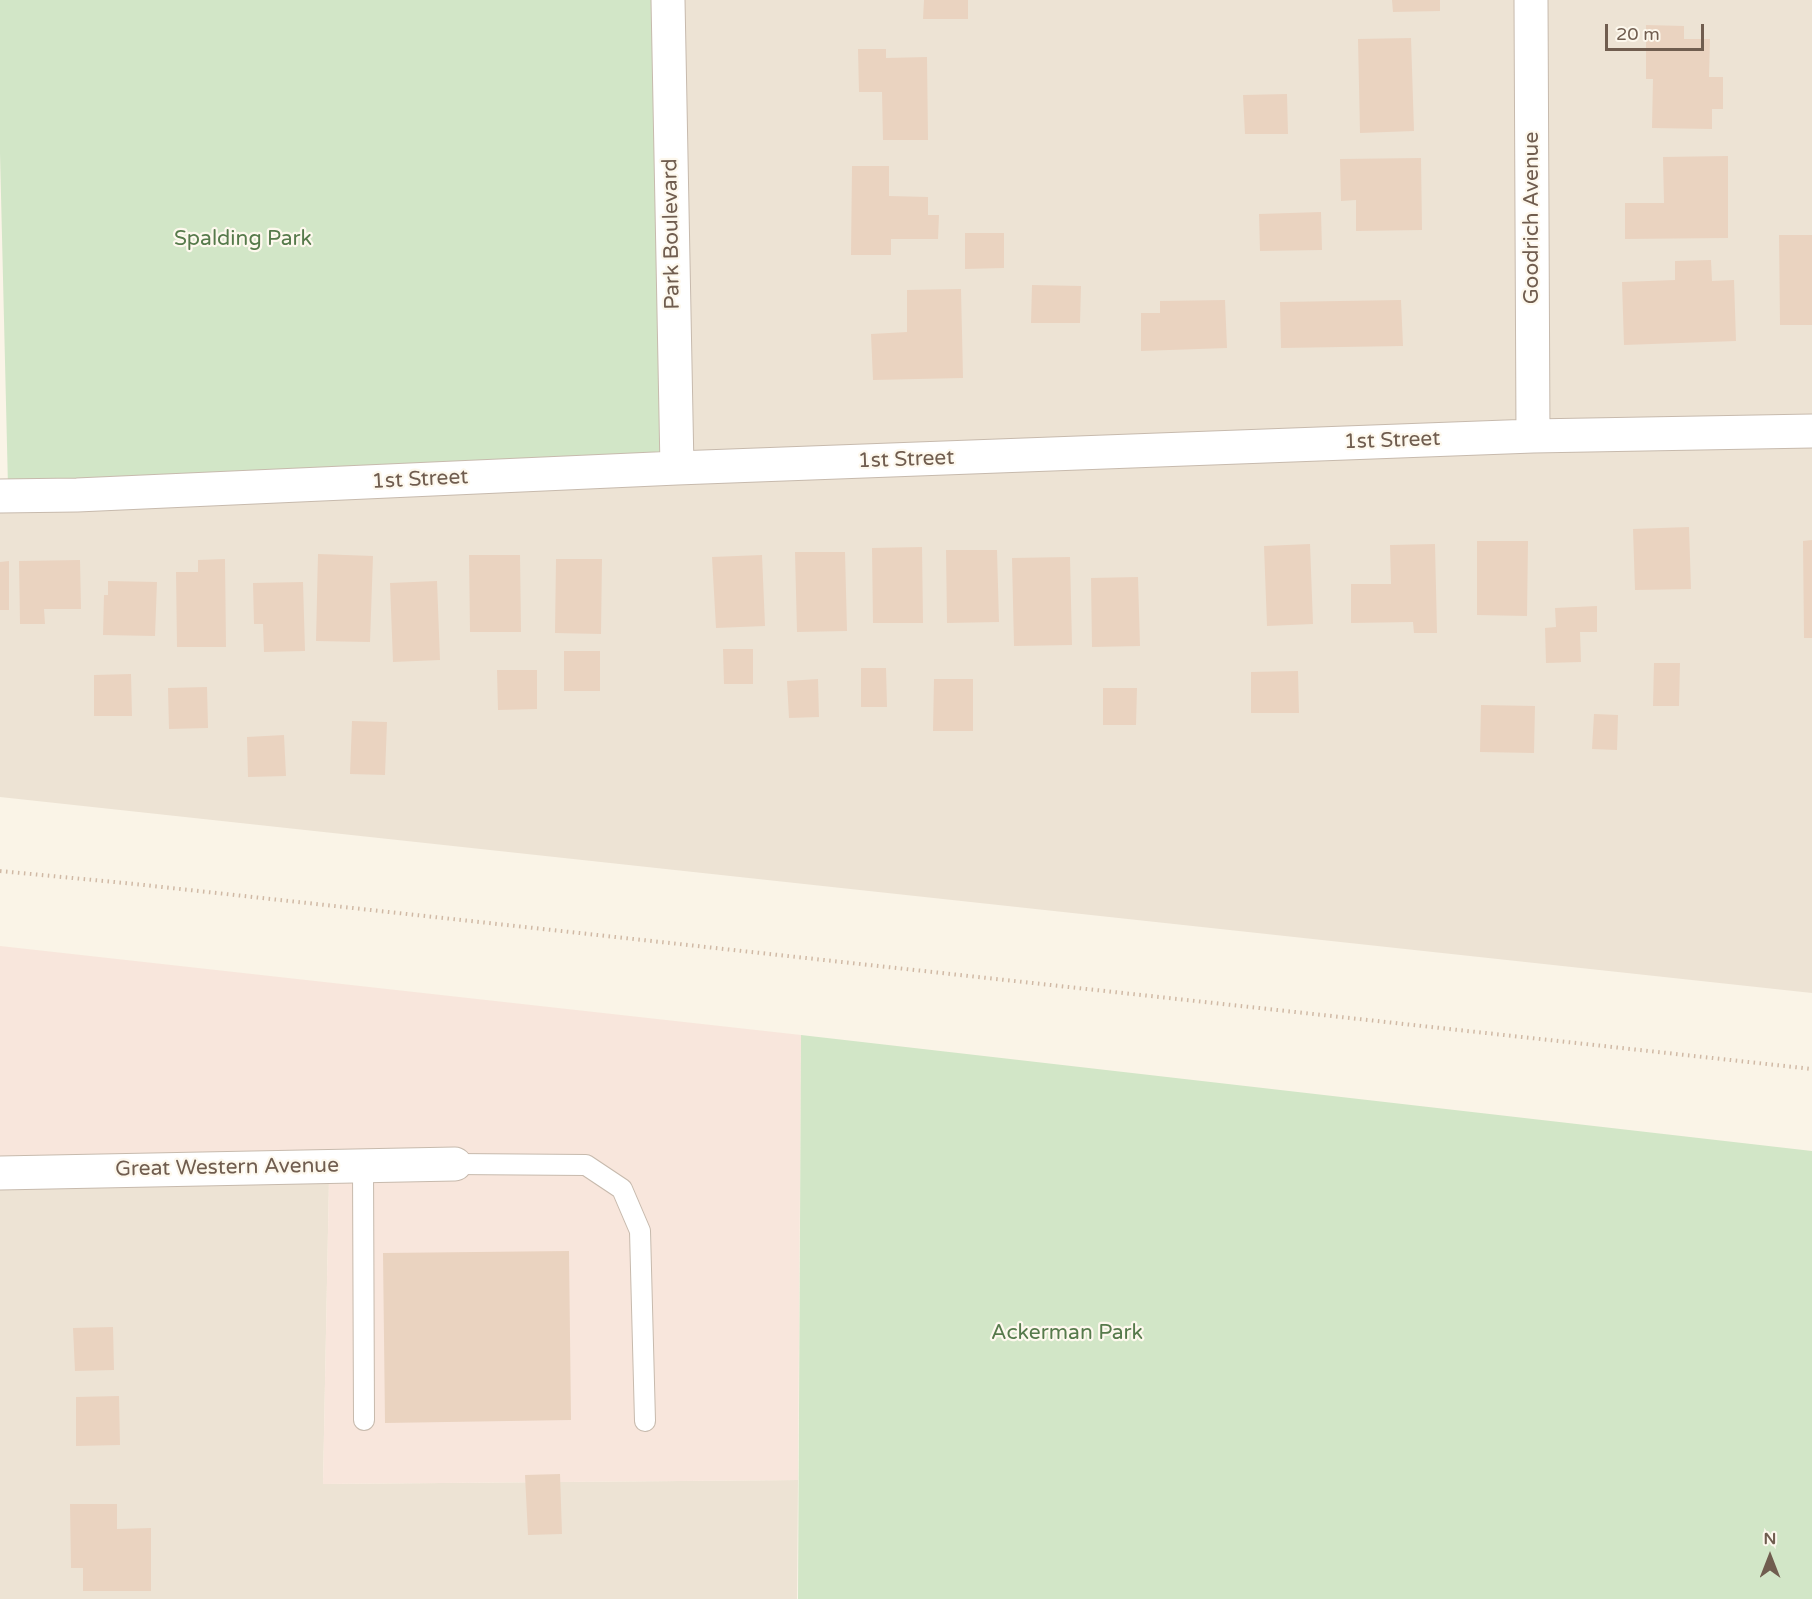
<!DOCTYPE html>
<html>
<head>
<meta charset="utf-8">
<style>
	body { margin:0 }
	#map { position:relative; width:1812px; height:1599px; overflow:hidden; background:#faf4e7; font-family:"Varela Round",sans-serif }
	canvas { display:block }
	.north { position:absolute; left:1740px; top:1527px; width:60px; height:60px; -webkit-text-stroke:4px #fdf8ed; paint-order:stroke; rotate:0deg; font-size:16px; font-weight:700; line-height:24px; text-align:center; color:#705d4f }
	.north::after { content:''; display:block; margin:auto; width:21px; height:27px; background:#705d4f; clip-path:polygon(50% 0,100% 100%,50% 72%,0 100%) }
	.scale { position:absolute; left:1605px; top:24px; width:99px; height:27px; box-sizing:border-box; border:3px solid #705d4f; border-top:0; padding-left:8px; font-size:18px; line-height:21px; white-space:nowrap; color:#705d4f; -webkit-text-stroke:4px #fdf8ed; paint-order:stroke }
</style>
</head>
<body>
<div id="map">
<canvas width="1812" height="1599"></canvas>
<div class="north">N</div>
<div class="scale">20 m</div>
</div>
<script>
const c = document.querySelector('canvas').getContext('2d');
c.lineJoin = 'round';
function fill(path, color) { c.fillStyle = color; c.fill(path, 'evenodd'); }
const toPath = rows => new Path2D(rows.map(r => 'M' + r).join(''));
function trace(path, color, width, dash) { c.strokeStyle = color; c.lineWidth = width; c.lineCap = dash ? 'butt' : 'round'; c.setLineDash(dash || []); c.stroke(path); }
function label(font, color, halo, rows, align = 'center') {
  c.font = font + ' "Varela Round",sans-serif'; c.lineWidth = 4.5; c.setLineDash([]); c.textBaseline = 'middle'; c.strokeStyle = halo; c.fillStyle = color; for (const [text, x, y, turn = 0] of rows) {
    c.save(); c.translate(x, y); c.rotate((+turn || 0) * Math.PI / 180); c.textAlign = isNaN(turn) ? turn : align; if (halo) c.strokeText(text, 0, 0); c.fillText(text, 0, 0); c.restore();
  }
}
fill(toPath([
	[682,0,1812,0,1812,414,1502,420,688,456],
	[1812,443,1812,993,0,797,0,509,678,479],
	[329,1181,323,1484,798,1480,797,1599,0,1599,0,1185]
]), '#ede3d4');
fill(toPath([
	[0,946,801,1035,798,1480,323,1484,329,1181,0,1185]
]), '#f8e6dc');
fill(toPath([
	[0,0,657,0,663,457,8,487,0,153],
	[801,1035,1812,1151,1812,1599,798,1599]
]), '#d2e6c7');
fill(toPath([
	[924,0,968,0,968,19,923,19],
	[1392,0,1440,0,1440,11,1393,12],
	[1646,25,1684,26,1684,39,1710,39,1709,77,1723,77,1723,109,1712,109,1712,129,1652,128,1653,79,1646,79],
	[1411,38,1414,131,1360,133,1358,39],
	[858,49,886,49,886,58,927,57,928,140,883,140,882,92,859,92],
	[1287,94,1288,134,1245,134,1243,95],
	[1728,156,1728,238,1625,239,1625,203,1664,203,1663,157],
	[1421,158,1422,230,1356,231,1356,200,1341,201,1340,159],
	[852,166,889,166,889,196,928,197,928,215,939,215,938,239,891,239,891,255,851,255],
	[1321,212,1322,250,1260,251,1259,214],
	[965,233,1004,233,1004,268,965,269],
	[1779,235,1812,235,1812,325,1780,325],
	[1711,260,1712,281,1734,280,1736,341,1624,345,1622,282,1675,280,1675,261],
	[1032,285,1081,286,1080,323,1031,323],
	[961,289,963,378,873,380,871,334,907,332,907,290],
	[1225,300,1227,348,1141,351,1141,313,1160,313,1160,301],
	[1401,300,1403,346,1281,348,1280,302],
	[1689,527,1691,589,1635,590,1633,529],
	[1812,540,1812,638,1804,638,1803,541],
	[1477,541,1528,541,1527,616,1477,615],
	[1310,544,1313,624,1267,626,1264,546],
	[1435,544,1437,633,1414,633,1413,622,1351,623,1351,584,1391,584,1390,545],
	[922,547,923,623,873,623,872,548],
	[946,550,997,550,999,622,947,623],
	[795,552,845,552,847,631,797,632],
	[318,554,373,556,370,642,316,641],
	[469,555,520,555,521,632,470,632],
	[762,555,765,626,716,628,712,557],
	[1070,557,1072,645,1014,646,1012,558],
	[225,559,226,647,177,647,176,572,198,572,198,560],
	[556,559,602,559,601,634,555,633],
	[80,560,81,609,44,609,45,624,20,624,19,561],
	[9,561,9,610,0,610,0,562],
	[1138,577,1140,646,1092,647,1091,578],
	[108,581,157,582,155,636,103,635,104,595,108,595],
	[437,581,440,660,393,662,390,583],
	[303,582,305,651,264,652,263,624,254,624,253,583],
	[1597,606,1597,632,1580,632,1581,662,1546,663,1545,628,1556,627,1555,608],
	[723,649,753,649,753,684,724,684],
	[564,651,600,651,600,691,564,691],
	[1654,663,1680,663,1679,706,1653,706],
	[861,668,886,668,887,707,861,707],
	[497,670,537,670,537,709,498,710],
	[1298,671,1299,713,1251,713,1251,672],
	[131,674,132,716,94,716,94,675],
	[818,679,819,717,789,718,787,681],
	[934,679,973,679,973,731,933,731],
	[207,687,208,728,169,729,168,688],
	[1103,688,1137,688,1136,725,1103,725],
	[1481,705,1535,706,1534,753,1480,752],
	[1594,714,1618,715,1617,750,1592,749],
	[352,721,387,722,385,775,350,774],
	[284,735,286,776,248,777,247,737],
	[569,1251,571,1420,385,1423,383,1253],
	[113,1327,114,1370,75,1371,73,1328],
	[119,1396,120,1445,76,1446,76,1397],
	[560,1474,562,1534,528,1535,525,1475],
	[70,1504,117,1504,117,1529,151,1528,151,1591,83,1591,83,1568,71,1568]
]), '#ead3c0');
const service = toPath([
	[455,1164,586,1165,622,1189,640,1231,645,1421],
	[363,1166,364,1420]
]);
const minor = toPath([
	[668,0,677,468],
	[1531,0,1533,436],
	[0,496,77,495,677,468,1533,436,1812,431],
	[0,1173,455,1164]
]);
trace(service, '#c7baad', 22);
trace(minor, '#c7baad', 35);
trace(toPath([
	[0,871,135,884,1812,1069]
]), '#d0b9a5', 4, [1.5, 4.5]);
trace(service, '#fff', 20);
trace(minor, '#fff', 33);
label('21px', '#705d4f', '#fdf8ed', [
	["Goodrich Avenue",1532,218,-90],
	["Park Boulevard",672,234,-91],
	["1st Street",1392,441,-2],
	["1st Street",906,460,-2],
	["1st Street",420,480,-3],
	["Great Western Avenue",227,1168,-1]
]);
label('21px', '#567a4b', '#fdf8ed', [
	["Spalding Park",243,239],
	["Ackerman Park",1067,1333]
]);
</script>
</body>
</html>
